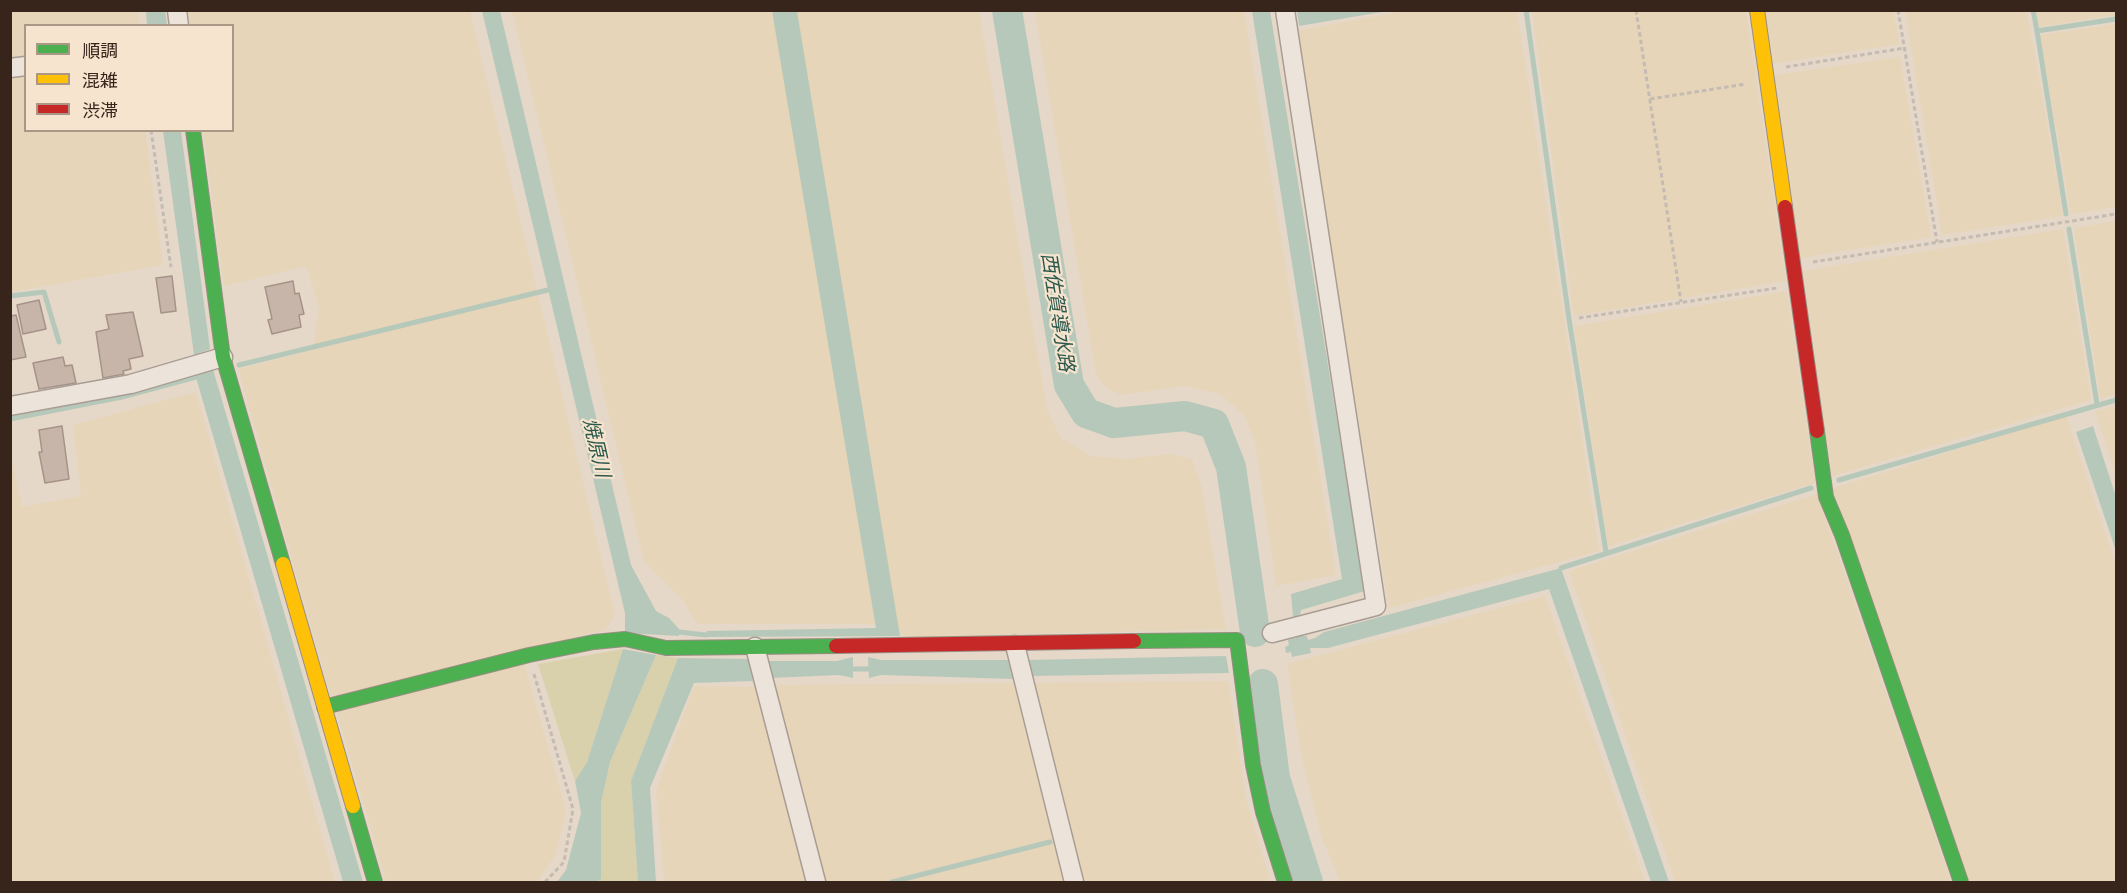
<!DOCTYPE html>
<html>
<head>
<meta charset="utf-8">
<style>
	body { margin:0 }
	#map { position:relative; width:2127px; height:893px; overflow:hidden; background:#e5d8c9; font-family:"Roboto Serif","Noto Sans JP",serif }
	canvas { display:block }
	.frame { position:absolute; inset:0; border:12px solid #37241b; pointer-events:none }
	.legend { position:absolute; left:24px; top:24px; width:210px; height:108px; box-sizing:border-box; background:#f7e4ce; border:2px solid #aa9786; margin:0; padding:8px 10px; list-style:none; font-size:18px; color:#37241b }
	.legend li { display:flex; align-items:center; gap:12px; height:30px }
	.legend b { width:30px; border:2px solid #aa9786 }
</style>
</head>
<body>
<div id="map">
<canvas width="2127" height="893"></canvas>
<div class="frame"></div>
<ul class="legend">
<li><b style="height:8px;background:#4caf50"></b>順調</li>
<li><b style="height:8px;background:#ffc107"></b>混雑</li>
<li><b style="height:8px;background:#c62828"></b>渋滞</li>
</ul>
</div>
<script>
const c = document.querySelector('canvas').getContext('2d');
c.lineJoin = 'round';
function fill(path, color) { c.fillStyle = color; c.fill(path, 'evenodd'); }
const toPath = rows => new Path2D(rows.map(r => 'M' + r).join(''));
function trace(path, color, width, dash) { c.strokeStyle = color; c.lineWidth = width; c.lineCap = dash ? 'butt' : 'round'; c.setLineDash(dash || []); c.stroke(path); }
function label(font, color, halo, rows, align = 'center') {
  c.font = font + ' "Roboto Serif","Noto Sans JP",serif'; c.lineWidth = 4.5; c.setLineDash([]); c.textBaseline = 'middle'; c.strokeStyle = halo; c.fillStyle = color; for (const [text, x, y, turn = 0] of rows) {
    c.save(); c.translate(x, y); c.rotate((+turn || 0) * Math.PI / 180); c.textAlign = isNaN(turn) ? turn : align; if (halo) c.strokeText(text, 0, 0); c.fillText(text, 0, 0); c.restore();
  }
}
fill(toPath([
	[10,11,138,11,140,25,26,26,26,130,145,131,163,265,11,292],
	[187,11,470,11,615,615,605,630,331,697,238,369,313,350,319,307,306,266,224,286,203,131,232,130,232,26,189,25],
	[512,11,979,11,1047,409,1061,438,1091,456,1123,459,1169,454,1192,459,1202,488,1226,629,910,637,871,624,697,624,683,600,644,562],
	[1035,11,1244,11,1336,575,1276,586,1255,442,1244,415,1220,394,1184,386,1121,395,1108,389,1096,375],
	[1405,11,1517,11,1599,551,1389,608,1296,31],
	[1532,11,1746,11,1786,281,1574,316],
	[1765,11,1894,11,1899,44,1772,64],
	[1905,11,2027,11,2063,216,1942,235],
	[2036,11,2116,11,2116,15,2039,27],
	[2116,24,2116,207,2071,214,2040,35],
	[1900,57,1931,237,1800,258,1774,75],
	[2116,221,2116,395,2100,398,2074,228],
	[2063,229,2091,400,1832,476,1803,271],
	[1787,291,1815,483,1608,546,1574,326],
	[196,392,335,882,11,882,11,457,22,507,81,496,73,425],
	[2116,406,2116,475,2095,411],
	[2066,416,2116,565,2116,882,1969,882,1831,489],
	[1817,494,1951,882,1675,882,1569,571],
	[1545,596,1645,882,1340,882,1321,835,1301,755,1287,664],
	[524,664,566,810,556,854,538,881,533,882,386,882,336,710],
	[1228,681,1246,798,1269,878,1267,882,824,882,774,685],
	[694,686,758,687,810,882,664,882,656,790]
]), '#e6d5b8');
fill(toPath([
	[623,649,587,762,575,781,538,664],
	[656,655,678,658,631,781,638,882,597,882,601,879,601,803,610,762]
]), '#d8d1ab');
fill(toPath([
	[146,11,165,11,167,25,147,25],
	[482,11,500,11,631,565,656,611,669,618,679,629,679,636,625,633,625,613],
	[772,11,797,11,900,636,706,637,707,631,876,628],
	[1252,11,1270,11,1365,591,1301,610,1300,615,1293,617,1291,594,1342,579],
	[1297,11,1297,10,1388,11,1299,26],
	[163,131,181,131,210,349,194,355],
	[212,366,363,882,343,882,195,374],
	[2093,426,2116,497,2116,551,2076,432],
	[1561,568,1669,882,1651,882,1549,589,1328,648,1310,648,1311,653,1292,657,1291,652,1286,653,1285,647,1289,645,1288,640,1296,638,1295,631,1301,630,1302,636,1307,636,1308,640,1315,638,1324,632],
	[623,649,656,655,610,762,601,803,601,879,597,882,557,882,566,870,581,813,575,781,587,762],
	[1226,656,1229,673,1030,676,1026,660],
	[853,657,853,678,839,675,770,678,767,661,837,661],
	[868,657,881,660,1009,660,1014,679,881,675,869,678],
	[678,658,748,659,753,681,694,683,650,788,656,882,638,882,631,781]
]), '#b6c8ba');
trace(toPath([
	[1526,10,1569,319,1606,552],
	[2033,10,2037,31,2116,19],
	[2037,31,2066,214],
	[2069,229,2097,404],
	[10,296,44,292,59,342],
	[239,365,552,289],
	[10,419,122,397,196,377],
	[1839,480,2116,400],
	[1561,568,1811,488],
	[679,632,706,635],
	[848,669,875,669],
	[892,882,1050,842]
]), '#b6c8ba', 5);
trace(toPath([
	[1007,10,1069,385,1086,413,1114,423,1185,416,1214,424,1231,467,1255,632],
	[1263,684,1275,778,1308,882]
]), '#b6c8ba', 30);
const building = toPath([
	[172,276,176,311,161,313,156,278,172,276],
	[293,281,295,294,299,293,304,314,299,315,301,327,272,334,268,320,272,319,265,287,293,281],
	[39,300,46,329,23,334,17,305,39,300],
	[133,312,143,356,129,359,131,369,123,371,124,374,103,378,96,332,109,329,106,315,133,312],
	[16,315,26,357,10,360,10,316,16,315],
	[63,357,65,366,72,365,76,383,39,389,33,363,63,357],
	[62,426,69,479,45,483,39,452,42,452,39,430,62,426]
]);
fill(building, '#c8b5aa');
trace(building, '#a59389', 1.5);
const street = toPath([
	[177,10,179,26],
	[10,68,26,66],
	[10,406,131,384,223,357],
	[1272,633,1376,606,1285,10],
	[1015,645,1074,882],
	[755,647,816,882]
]);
const fast = toPath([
	[193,130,223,357,283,564],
	[1817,431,1826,497,1842,535,1961,882],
	[1134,641,1237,640,1253,765,1263,812,1285,882],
	[324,707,529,655,594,642,625,639,666,648,836,646],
	[353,806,375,882]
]);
const slow = toPath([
	[1757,10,1785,207],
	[283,564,353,806]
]);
const jam = toPath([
	[1785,207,1817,431],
	[836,646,1134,641]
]);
trace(street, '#a99d93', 21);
trace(fast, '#998d83', 16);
trace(slow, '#998d83', 16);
trace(jam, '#998d83', 16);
trace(toPath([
	[1636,10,1681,302],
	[1898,10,1937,242],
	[1786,67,1905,48],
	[1650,99,1746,84],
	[151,130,171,267],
	[1813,262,2116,214],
	[1579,318,1777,288],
	[534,674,573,809,564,862,545,882]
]), '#c4bbb3', 3, [4.5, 3]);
trace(street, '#ece4db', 18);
trace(fast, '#4caf50', 14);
trace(slow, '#ffc107', 14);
trace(jam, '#c62828', 14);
label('italic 20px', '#2a584d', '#f7e4ce', [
	["西佐賀導水路",1057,312,81],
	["焼原川",596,448,77]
]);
</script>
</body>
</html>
